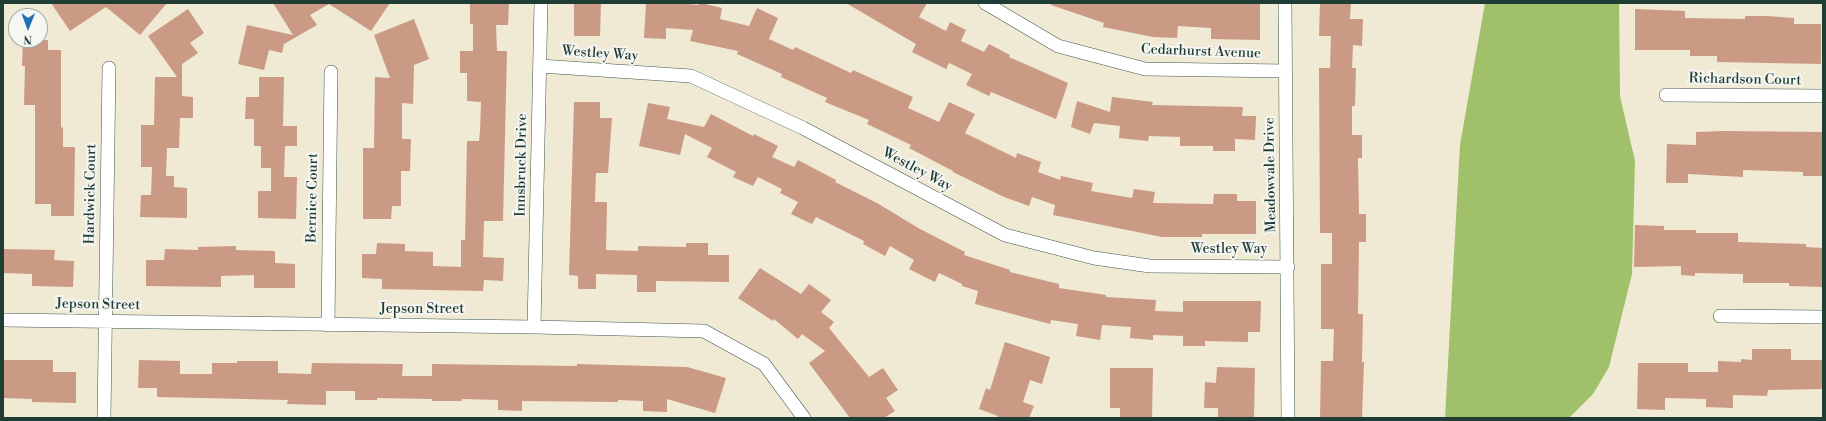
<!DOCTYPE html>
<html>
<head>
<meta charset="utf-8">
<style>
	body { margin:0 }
	#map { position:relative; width:1826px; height:421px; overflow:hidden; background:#f0e9d4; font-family:"Libre Bodoni",serif }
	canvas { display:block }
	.frame { position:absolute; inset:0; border:4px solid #1f3d34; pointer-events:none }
	.north { position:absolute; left:8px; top:8px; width:40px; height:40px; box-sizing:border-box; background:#f6f6f2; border:1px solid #a0aca6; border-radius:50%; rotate:181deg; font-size:11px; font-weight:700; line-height:16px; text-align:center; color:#1f3d34 }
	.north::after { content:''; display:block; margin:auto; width:14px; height:18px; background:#1f6fb2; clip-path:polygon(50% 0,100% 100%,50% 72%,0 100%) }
</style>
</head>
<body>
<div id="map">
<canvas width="1826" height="421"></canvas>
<div class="frame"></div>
<div class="north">N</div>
</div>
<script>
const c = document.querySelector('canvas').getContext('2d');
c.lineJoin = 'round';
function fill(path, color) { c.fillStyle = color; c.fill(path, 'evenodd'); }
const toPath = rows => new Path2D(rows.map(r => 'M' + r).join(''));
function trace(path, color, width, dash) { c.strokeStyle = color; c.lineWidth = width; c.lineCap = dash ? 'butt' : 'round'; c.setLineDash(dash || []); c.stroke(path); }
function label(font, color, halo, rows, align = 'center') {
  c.font = font + ' "Libre Bodoni",serif'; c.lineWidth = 4; c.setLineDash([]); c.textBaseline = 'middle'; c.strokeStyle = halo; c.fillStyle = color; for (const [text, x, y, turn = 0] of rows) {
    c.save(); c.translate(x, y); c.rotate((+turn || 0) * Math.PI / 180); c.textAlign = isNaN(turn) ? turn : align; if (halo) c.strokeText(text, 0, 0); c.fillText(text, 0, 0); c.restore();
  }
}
fill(toPath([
	[1485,3,1619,3,1620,96,1635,161,1632,274,1609,367,1593,394,1569,418,1445,418,1460,145]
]), '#a0c069');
fill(toPath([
	[51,3,167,3,140,35,106,7,70,31],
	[273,3,390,3,371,31,329,4,310,15,317,25,284,44,282,53,269,50,264,70,238,64,247,25,293,35],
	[470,3,509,3,508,25,496,25,497,51,507,51,503,221,484,221,483,257,504,258,503,281,484,280,483,291,382,289,382,279,362,278,362,254,376,254,377,243,405,244,405,251,433,252,433,266,461,267,461,240,465,240,467,141,479,141,480,131,481,102,467,101,467,73,460,73,460,51,473,51,473,24,470,24],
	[574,3,601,3,600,36,574,36],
	[646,3,677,3,698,5,699,3,701,3,722,8,720,19,749,26,757,8,778,18,769,39,793,50,795,47,851,73,853,70,913,97,908,108,939,122,949,102,975,114,965,133,1016,158,1017,153,1041,162,1038,172,1060,180,1061,176,1093,183,1091,191,1132,198,1134,189,1155,192,1153,203,1213,204,1214,194,1237,194,1237,201,1256,201,1256,234,1202,234,1202,237,1162,237,1053,215,1055,205,1032,197,1029,206,1004,197,953,172,953,171,909,148,911,145,867,124,869,120,825,102,827,98,781,77,782,74,737,54,738,51,690,41,693,30,666,28,666,39,644,38],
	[846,3,927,3,919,17,946,31,950,22,966,30,961,41,984,52,989,44,1010,55,1009,57,1068,83,1056,119,991,92,989,96,966,85,972,74,949,63,946,69,912,52,916,44],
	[1052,3,1260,3,1260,40,1211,39,1211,28,1178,26,1177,38,1153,37,1103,27,1104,23,1051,5],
	[1320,3,1351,3,1350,19,1363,19,1362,46,1353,45,1352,68,1356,68,1355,106,1352,106,1352,135,1362,135,1362,158,1358,158,1359,214,1366,214,1366,242,1359,242,1358,314,1363,314,1362,362,1364,362,1362,418,1320,418,1321,361,1333,361,1334,329,1321,329,1321,264,1332,264,1332,233,1320,233,1319,68,1330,68,1331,36,1319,36],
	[188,9,204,33,190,43,198,53,182,64,182,96,193,97,193,118,180,118,179,148,167,148,166,176,174,176,174,187,187,188,187,218,140,217,141,195,151,195,152,167,141,167,141,125,154,125,155,77,177,77,148,36],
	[1635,9,1685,11,1685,18,1745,19,1745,16,1767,16,1794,18,1794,24,1821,24,1821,64,1717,62,1717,56,1690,56,1690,50,1635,50],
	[414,19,429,59,414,65,413,104,402,103,402,139,411,139,410,171,401,171,401,206,392,206,391,219,363,219,363,148,374,148,375,77,390,78,374,35],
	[23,40,48,40,48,50,61,50,61,127,63,128,63,147,75,147,74,216,51,216,51,204,35,204,35,105,24,105,25,66,22,66],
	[259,77,284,77,283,126,297,126,297,146,285,146,284,177,297,177,296,219,258,218,258,191,271,191,271,168,261,168,261,146,254,146,254,119,245,119,246,97,259,97],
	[1112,97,1153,102,1152,105,1243,107,1242,116,1256,116,1255,140,1235,139,1235,151,1213,151,1213,146,1180,146,1180,137,1149,136,1148,141,1119,138,1120,126,1094,123,1090,134,1071,127,1077,101,1110,112],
	[574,102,600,102,600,118,612,118,608,173,596,173,595,202,607,202,606,250,638,251,638,246,686,247,686,243,708,243,708,255,729,255,729,282,656,281,656,292,637,292,637,275,596,274,596,289,578,289,578,276,569,275],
	[648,103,670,107,667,119,704,127,711,114,753,136,754,134,778,146,772,157,794,167,798,160,836,180,835,182,877,203,920,229,965,252,964,255,1010,270,1010,272,1059,284,1059,288,1106,295,1106,297,1156,300,1155,311,1183,312,1183,301,1261,301,1260,332,1248,332,1248,342,1205,341,1205,346,1183,346,1183,336,1153,335,1153,340,1130,338,1131,327,1102,325,1100,340,1076,336,1078,324,1051,320,1050,324,975,304,978,291,962,286,962,284,939,273,935,282,909,269,914,260,890,246,885,256,863,244,864,241,816,217,812,224,791,214,798,202,780,193,782,189,758,177,753,186,733,177,736,172,707,157,712,148,685,134,680,155,639,146],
	[1722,131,1823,132,1823,176,1803,176,1803,172,1743,170,1743,177,1688,174,1688,183,1666,183,1667,144,1696,145,1696,132],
	[1635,225,1664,226,1664,230,1696,230,1696,233,1738,233,1738,242,1806,244,1806,247,1823,248,1823,287,1789,286,1789,283,1743,283,1743,274,1695,273,1695,276,1681,275,1681,266,1634,267],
	[236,246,236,250,275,251,275,263,295,264,295,288,254,288,254,275,221,276,221,287,146,286,146,260,164,260,165,249,198,250,198,247],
	[3,249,55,250,54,260,74,261,73,287,32,286,32,274,3,273],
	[760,268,801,294,809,284,831,300,821,312,834,322,829,328,869,377,883,368,898,390,886,398,895,411,884,418,850,418,809,363,825,351,802,334,798,339,774,319,773,321,738,298],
	[1005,342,1050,357,1042,384,1030,380,1023,402,1034,406,1029,418,997,418,998,416,979,409,986,388,990,390],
	[1752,349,1791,349,1791,360,1823,360,1823,389,1768,390,1767,396,1733,395,1733,408,1706,407,1706,399,1665,398,1665,410,1637,409,1638,363,1688,363,1688,372,1718,372,1718,361,1741,362,1741,359,1752,360],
	[3,360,53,360,53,372,76,372,76,403,32,402,32,399,3,398],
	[139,360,180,361,180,374,212,374,212,363,237,363,237,361,278,361,278,373,311,374,312,363,403,364,402,376,432,376,432,364,577,366,577,364,687,367,726,378,715,413,667,399,667,412,643,411,643,401,618,400,618,402,522,401,522,411,498,410,498,400,462,399,462,401,432,401,432,399,377,398,377,400,355,400,355,391,326,391,326,405,287,404,288,400,157,397,157,388,138,388],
	[1217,367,1255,368,1254,418,1218,418,1218,408,1204,408,1205,382,1216,383],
	[1110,368,1153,368,1152,418,1120,418,1120,408,1110,408]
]), '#cb9a85');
const minor = toPath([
	[985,3,1058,46,1145,69,1286,71],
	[1285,3,1288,418],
	[540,66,691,76,803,128,1005,235,1094,258,1150,266,1288,267],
	[1666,95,1823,96],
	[1720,316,1823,317],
	[3,320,534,327,704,331,764,364,804,418],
	[328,325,331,72],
	[534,327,541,3],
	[104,418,109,68]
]);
trace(minor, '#3e574c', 14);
trace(minor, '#fff', 13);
label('14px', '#1f3d34', '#f6f6f2', [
	["Cedarhurst Avenue",1201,52,2],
	["Westley Way",600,54,4],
	["Richardson Court",1745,80,1],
	["Innsbruck Drive",522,165,-89],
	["Westley Way",917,170,28],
	["Meadowvale Drive",1271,175,-91],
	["Hardwick Court",91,194,-89],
	["Bernice Court",313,198,-89],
	["Westley Way",1229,250],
	["Jepson Street",98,305,1],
	["Jepson Street",422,310]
]);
</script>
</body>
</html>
